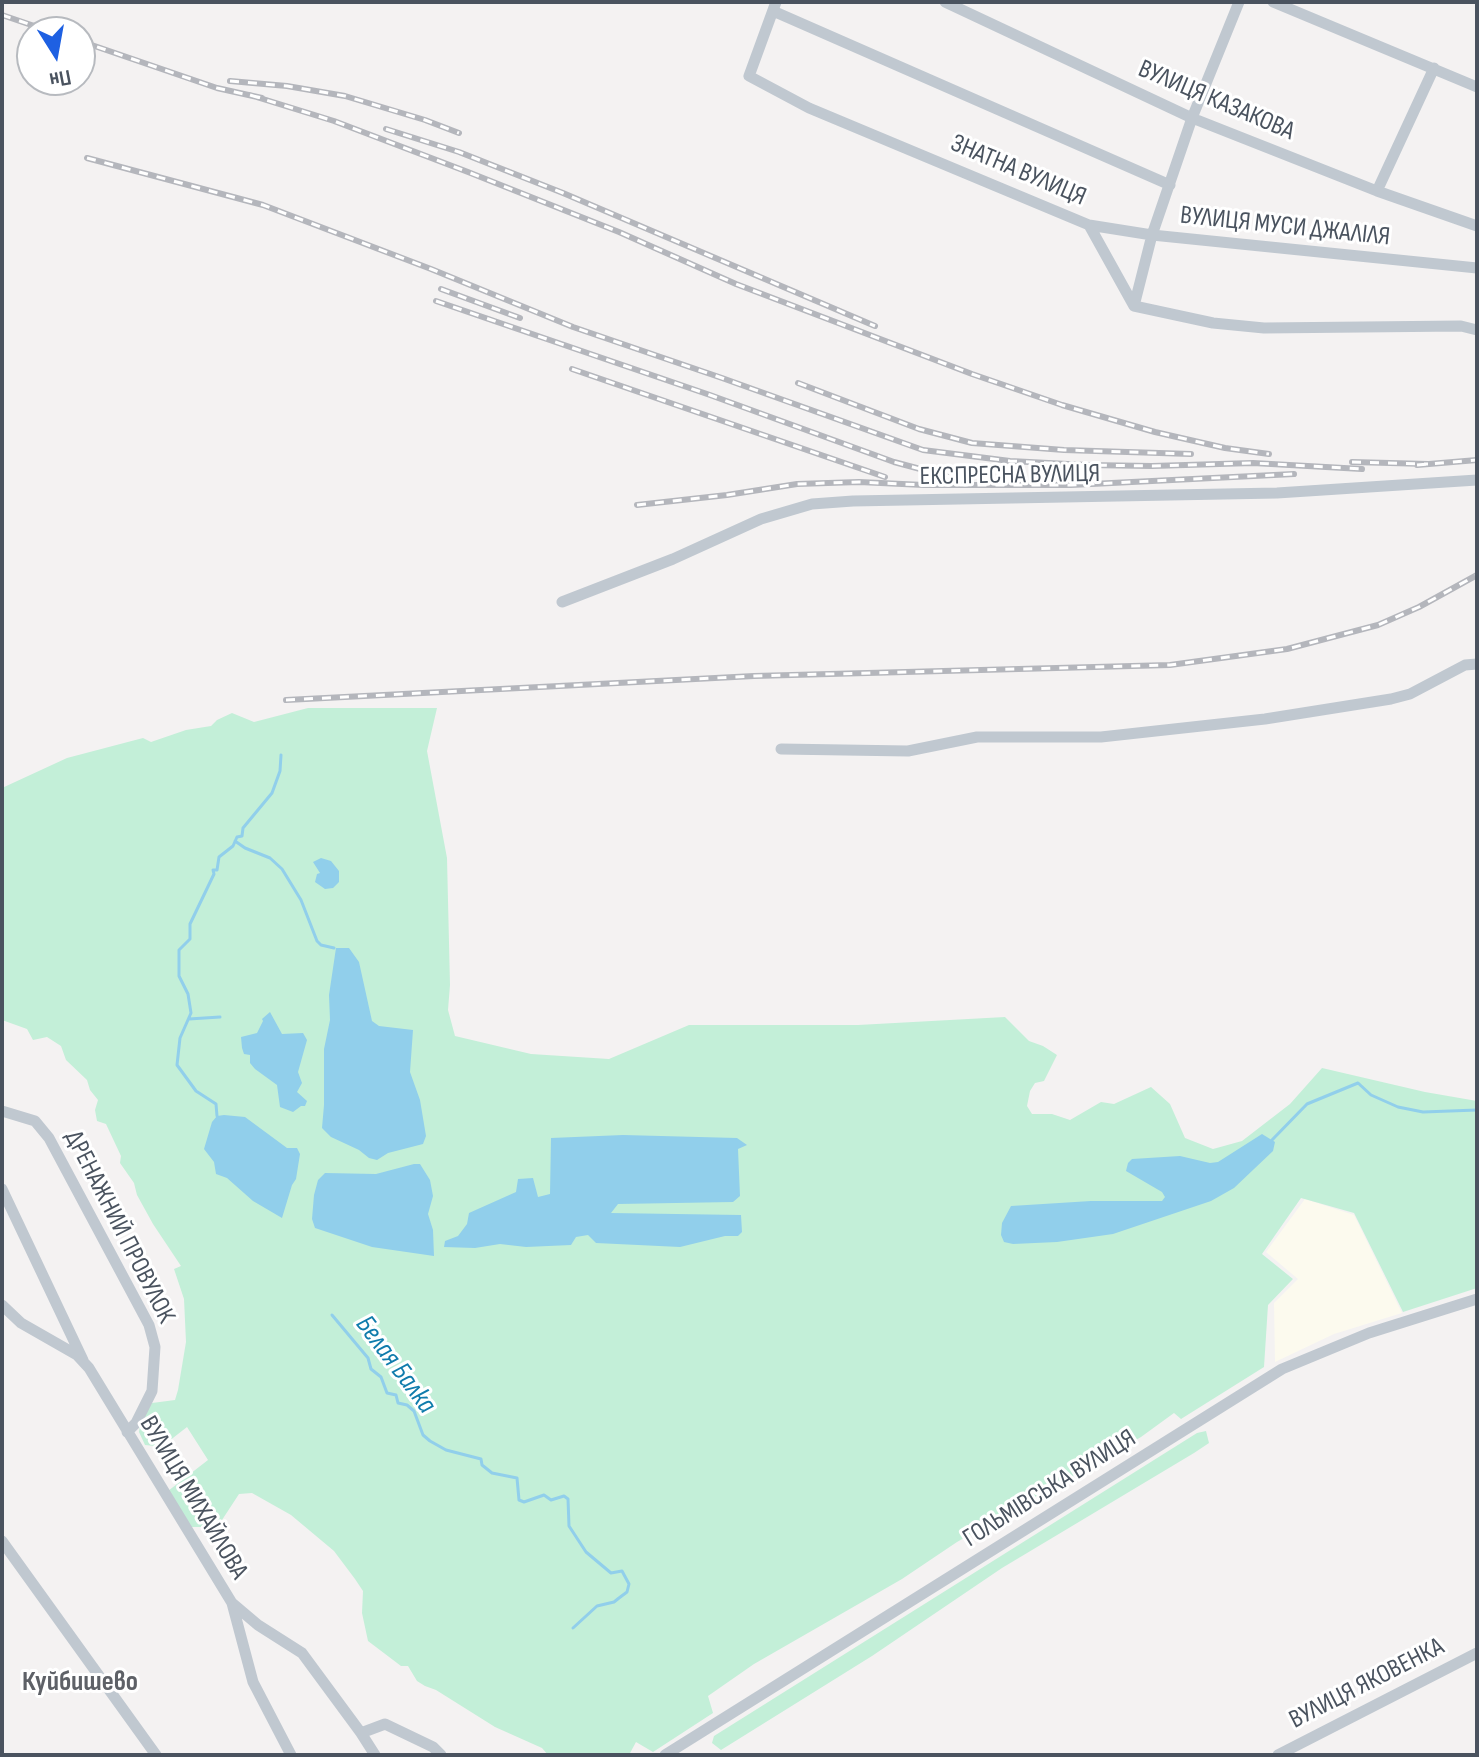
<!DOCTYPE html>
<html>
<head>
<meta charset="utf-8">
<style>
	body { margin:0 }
	#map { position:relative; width:1479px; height:1757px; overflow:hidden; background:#f4f2f2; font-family:"Sofia Sans Condensed",sans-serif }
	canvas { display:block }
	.frame { position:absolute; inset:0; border:4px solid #4a535f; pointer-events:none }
	.north { position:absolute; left:16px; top:16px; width:80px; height:80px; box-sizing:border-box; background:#fff; border:2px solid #b7babf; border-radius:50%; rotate:169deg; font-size:22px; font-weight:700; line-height:32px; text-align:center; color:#4a535f }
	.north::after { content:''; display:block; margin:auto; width:28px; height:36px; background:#1e60e2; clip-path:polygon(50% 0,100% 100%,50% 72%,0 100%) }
</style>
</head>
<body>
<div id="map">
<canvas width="1479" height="1757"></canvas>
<div class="frame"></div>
<div class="north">Пн</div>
</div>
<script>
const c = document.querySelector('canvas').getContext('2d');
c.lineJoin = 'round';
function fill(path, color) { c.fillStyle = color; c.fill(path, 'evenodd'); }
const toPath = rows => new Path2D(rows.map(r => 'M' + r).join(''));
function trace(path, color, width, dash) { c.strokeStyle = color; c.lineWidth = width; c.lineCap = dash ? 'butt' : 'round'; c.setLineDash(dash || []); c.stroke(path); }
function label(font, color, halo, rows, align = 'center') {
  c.font = font + ' "Sofia Sans Condensed",sans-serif'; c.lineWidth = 6; c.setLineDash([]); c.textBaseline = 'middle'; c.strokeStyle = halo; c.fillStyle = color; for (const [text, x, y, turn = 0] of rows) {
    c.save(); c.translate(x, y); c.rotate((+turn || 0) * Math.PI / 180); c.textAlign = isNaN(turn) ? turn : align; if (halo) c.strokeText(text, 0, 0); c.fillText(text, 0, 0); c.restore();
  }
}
fill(toPath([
	[1305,1199,1354,1215,1402,1313,1334,1334,1275,1362,1274,1303,1298,1279,1266,1252]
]), '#fcfaee');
fill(toPath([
	[308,708,437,708,427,751,447,858,450,985,448,1010,455,1036,531,1054,609,1059,689,1025,858,1025,1005,1017,1029,1041,1043,1046,1057,1055,1044,1081,1035,1083,1030,1091,1027,1106,1032,1114,1052,1114,1070,1120,1101,1102,1114,1104,1151,1087,1170,1104,1185,1138,1213,1149,1242,1141,1290,1104,1322,1068,1425,1092,1477,1101,1477,1288,1403,1312,1354,1213,1301,1198,1262,1254,1293,1279,1268,1305,1264,1367,1181,1419,1174,1413,1141,1437,957,1542,902,1579,754,1664,708,1696,713,1713,653,1752,636,1742,629,1755,548,1755,542,1748,495,1727,436,1690,425,1686,417,1681,408,1666,401,1666,368,1641,362,1613,363,1591,355,1579,334,1551,291,1515,252,1493,239,1494,222,1520,211,1527,191,1527,168,1491,208,1460,187,1427,164,1445,155,1446,145,1445,139,1432,141,1420,152,1403,175,1400,178,1390,186,1342,184,1299,174,1269,181,1266,153,1224,137,1195,134,1183,120,1163,121,1156,106,1124,97,1121,95,1110,98,1100,90,1090,87,1080,66,1060,61,1046,47,1037,33,1040,27,1029,2,1020,2,788,67,758,143,738,151,742,186,730,211,726,217,720,232,713,254,722],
	[1206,1431,1209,1443,1194,1453,1002,1568,872,1656,721,1750,712,1743,714,1736,1197,1433]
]), '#c3efd8');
fill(toPath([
	[321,858,331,861,339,871,339,882,333,888,325,889,315,882,317,874,320,873,313,862],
	[336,948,349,948,359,962,372,1021,379,1026,413,1030,410,1072,420,1100,426,1136,423,1144,388,1153,377,1160,369,1158,359,1150,331,1137,322,1128,324,1105,324,1049,330,1020,329,995],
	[270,1012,282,1034,303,1033,307,1040,298,1072,302,1083,297,1092,307,1101,305,1106,301,1106,293,1112,280,1107,277,1085,255,1069,250,1063,250,1055,244,1054,242,1048,241,1037,257,1033,263,1021,262,1019],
	[224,1115,245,1117,287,1148,297,1148,300,1154,296,1179,292,1185,282,1218,253,1201,227,1178,216,1174,214,1162,204,1149,212,1122,217,1116],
	[1262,1134,1275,1142,1273,1151,1234,1188,1211,1201,1113,1234,1057,1242,1013,1244,1004,1242,1001,1235,1002,1223,1011,1206,1091,1201,1162,1201,1165,1197,1162,1192,1126,1171,1128,1163,1132,1159,1180,1156,1210,1163,1218,1162],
	[623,1135,737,1138,747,1145,738,1149,740,1196,733,1202,618,1204,611,1213,741,1215,742,1232,738,1236,725,1236,680,1247,596,1243,588,1235,576,1237,571,1245,526,1247,500,1244,475,1248,444,1247,445,1241,458,1236,467,1224,469,1213,516,1192,518,1179,533,1178,538,1197,550,1194,551,1138],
	[414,1164,420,1164,430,1180,433,1196,428,1214,433,1230,434,1256,372,1247,315,1228,312,1219,314,1195,318,1180,325,1173,376,1174]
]), '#91cfeb');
trace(toPath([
	[235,841,245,848,270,858,282,869,301,900,317,941,321,945,334,948],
	[189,1019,220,1017],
	[217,1116,216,1104,196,1091,177,1065,180,1038,191,1013,188,994,179,976,179,950,190,939,190,924,214,874,213,870,217,870,219,857,233,846,237,837,242,836,243,828,272,793,280,771,281,755],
	[1272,1140,1307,1104,1358,1083,1371,1095,1398,1107,1423,1112,1477,1110],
	[332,1315,368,1358,371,1369,381,1377,387,1393,396,1395,398,1403,407,1405,414,1411,423,1435,430,1441,446,1450,481,1459,482,1465,492,1473,517,1478,519,1500,524,1502,544,1495,551,1500,564,1496,568,1499,569,1526,586,1552,611,1573,622,1571,629,1584,627,1592,619,1598,614,1602,597,1606,573,1628]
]), '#91cfeb', 3);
trace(toPath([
	[776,2,749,76,809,108,1089,225,1134,306,1213,323,1264,328,1461,326,1477,330],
	[945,2,1192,118,1377,191,1477,226],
	[1273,2,1477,87],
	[773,11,1170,185],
	[1377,191,1434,68],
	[1089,225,1152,235,1477,268],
	[1134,306,1152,235,1192,118,1239,2],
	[562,602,673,559,761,519,812,504,853,501,1277,493,1477,480],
	[781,749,908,751,977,737,1101,737,1265,719,1391,699,1410,694,1465,665,1477,664],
	[2,1111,35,1121,49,1138,149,1325,155,1347,152,1391,136,1423,127,1432],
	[2,1189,83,1360],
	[2,1305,21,1323,77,1355,89,1368,232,1603,253,1682,291,1755],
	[2,1541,156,1755],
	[232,1603,258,1625,302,1653,361,1733,375,1755],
	[361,1733,385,1724,433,1747,441,1755],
	[665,1755,1282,1369,1369,1333,1477,1299],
	[1278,1755,1477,1653]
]), '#c0c8d0', 11);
const rail = toPath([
	[2,15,52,32],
	[80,41,217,88,262,98],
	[230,81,287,86,345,96,425,120,459,133],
	[250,95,334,121,468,172,619,232,736,284,972,374,1062,405,1155,432,1225,448,1269,454],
	[386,129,459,152,563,193,875,326],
	[87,158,263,205,431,269,573,327,722,378,923,450,1010,461,1087,465,1152,466,1253,463,1362,469],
	[441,289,520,318],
	[436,301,710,395,894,462,954,478],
	[572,369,885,477],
	[798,383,919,429,972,443,1064,450,1191,454],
	[1352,462,1428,464],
	[1417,465,1477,460],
	[637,505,727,495,797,484,859,482,924,485,1071,485,1294,474],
	[286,700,754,676,1170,665,1287,649,1378,625,1419,607,1477,575]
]);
trace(rail, '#b4b6bc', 6);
trace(rail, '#fff', 3, [9]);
label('26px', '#4a535f', '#fff', [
	["ВУЛИЦЯ КАЗАКОВА",1216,101,23],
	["ЗНАТНА ВУЛИЦЯ",1018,171,23],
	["ВУЛИЦЯ МУСИ ДЖАЛІЛЯ",1285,227,6],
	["ЕКСПРЕСНА ВУЛИЦЯ",1010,476,-1],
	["ДРЕНАЖНИЙ ПРОВУЛОК",119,1227,63],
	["ГОЛЬМІВСЬКА ВУЛИЦЯ",1050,1489,-32],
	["ВУЛИЦЯ МИХАЙЛОВА",193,1498,59],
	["ВУЛИЦЯ ЯКОВЕНКА",1367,1684,-27]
]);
label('italic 28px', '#107cac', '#fff', [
	["Белая Балка",395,1365,53]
]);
label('bold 28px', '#5e6167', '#fff', [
	["Куйбишево",80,1683]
]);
</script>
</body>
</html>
